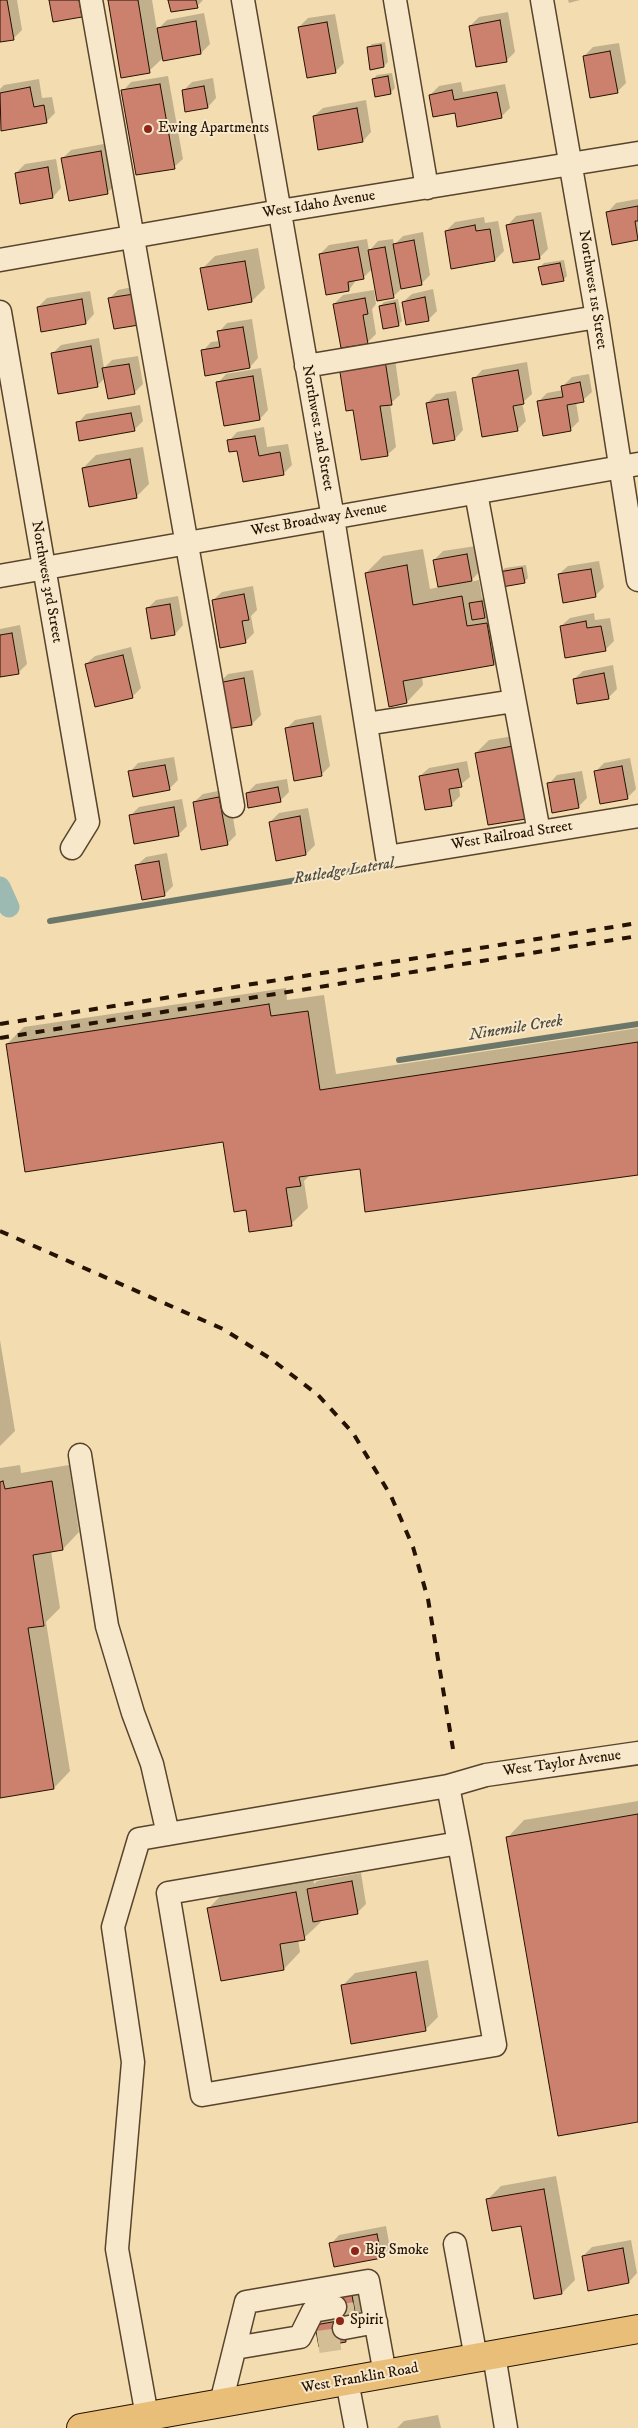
<!DOCTYPE html>
<html>
<head>
<meta charset="utf-8">
<style>
	body { margin:0 }
	canvas { display:block; background:#f2dcb0 }
</style>
</head>
<body>
<canvas width="638" height="2428"></canvas>
<script>
const c = document.querySelector('canvas').getContext('2d');
c.lineJoin = 'round';
function fill(path, color) { c.fillStyle = color; c.fill(path, 'evenodd'); }
const toPath = rows => new Path2D(rows.map(r => 'M' + r).join(''));
function trace(path, color, width, dash) { c.strokeStyle = color; c.lineWidth = width; c.lineCap = dash ? 'butt' : 'round'; c.setLineDash(dash || []); c.stroke(path); }
function label(font, color, halo, rows, align = 'center') {
  c.font = font + ' "IM FELL DW Pica",serif'; c.lineWidth = 4; c.setLineDash([]); c.textBaseline = 'middle'; c.strokeStyle = halo; c.fillStyle = color; for (const [text, x, y, turn = 0] of rows) {
    c.save(); c.translate(x, y); c.rotate((+turn || 0) * Math.PI / 180); c.textAlign = isNaN(turn) ? turn : align; if (halo) c.strokeText(text, 0, 0); c.fillText(text, 0, 0); c.restore();
  }
}
fill(toPath([
	[0,0,17,0,22,30,13,39,0,41],
	[109,0,152,0,157,30,167,20,204,13,210,44,201,53,164,57,149,71],
	[170,0,203,0,197,6],
	[568,0,580,0,569,3],
	[508,12,515,52,506,61,470,26,479,17],
	[335,14,344,63,335,72,299,27,308,18],
	[385,42,388,62,384,66,371,68,368,48,372,44],
	[619,43,626,83,617,92,584,56,593,47],
	[392,73,395,88,391,92,376,95,373,79,377,75],
	[168,76,183,159,174,167,123,91,131,82],
	[213,78,216,98,208,107,183,91,192,82],
	[39,79,42,98,52,97,55,113,46,122,2,130,0,89,4,85],
	[461,82,463,92,505,84,510,108,501,117,456,112,430,95,439,86],
	[366,100,371,132,363,141,314,116,323,108],
	[109,143,116,184,107,193,62,159,71,150],
	[56,159,61,188,53,197,16,173,25,164],
	[638,199,638,239,608,212,616,203],
	[541,212,548,249,539,258,508,225,516,216],
	[484,217,485,223,498,221,504,251,495,260,446,231,455,222],
	[423,232,430,275,421,284,402,288,393,297,373,268,363,278,357,279,349,290,320,254,329,245,367,239,369,251,378,241,393,239,394,245,403,236],
	[258,248,265,288,252,301,202,269,215,256],
	[564,260,567,276,563,280,540,267,544,263],
	[142,285,139,324,110,298,118,290],
	[433,289,437,311,428,320,403,302,412,294],
	[374,290,376,304,372,309,376,334,368,342,334,304,343,295],
	[90,291,94,314,86,323,38,307,47,298],
	[398,299,402,321,398,325,380,306,384,302],
	[252,319,258,358,250,367,203,351,211,342,220,341,219,332,227,323],
	[99,338,104,368,112,360,138,356,143,384,134,393,105,378,97,386,52,354,61,345],
	[394,352,400,395,390,404,396,447,387,455,355,409],
	[527,362,532,394,522,403,526,421,517,430,474,379,482,370],
	[261,368,268,410,260,419,218,383,226,374],
	[589,374,592,392,583,400,576,402,579,421,571,429,538,402,547,393,563,390,563,386,572,377],
	[456,391,463,430,455,439,427,403,436,394],
	[140,405,143,421,134,430,78,423,86,414],
	[264,427,267,447,288,444,292,465,283,474,238,449,229,441,237,432],
	[143,447,149,484,136,497,83,468,96,455],
	[476,546,480,571,470,582,479,580,482,598,486,597,511,647,494,664,422,677,423,685,407,702,366,573,383,556,423,549,430,589,439,587,434,560,443,551],
	[599,561,604,587,595,596,559,574,568,566],
	[526,565,528,578,524,582,501,572,505,568],
	[253,586,257,610,251,616,254,633,245,642,213,600,222,592],
	[178,596,183,625,175,634,147,609,156,600],
	[594,613,595,620,610,618,614,641,605,650,561,626,570,618],
	[20,625,27,664,18,673,0,676,0,629],
	[131,647,141,688,132,697,86,664,95,656],
	[613,665,617,689,608,698,574,679,583,671],
	[253,670,261,715,252,724,227,728,219,683,228,674],
	[321,715,330,766,321,775,286,729,295,720],
	[526,734,538,805,476,753,489,740],
	[174,757,178,780,169,789,130,772,138,763],
	[630,758,636,789,627,798,595,772,604,763],
	[467,761,470,777,459,786,460,796,452,804,420,776,429,768],
	[582,771,587,798,578,807,549,784,557,775],
	[287,779,289,792,280,801,247,793,256,784],
	[228,789,236,835,227,844,194,802,203,794],
	[182,799,187,826,178,835,130,816,139,807],
	[308,808,315,845,306,854,270,822,279,813],
	[167,853,173,886,164,895,137,865,146,857],
	[286,988,287,1000,324,995,336,1074,638,1028,638,1174,361,1168,311,1174,304,1181,308,1208,291,1224,247,1209,224,1140,7,1044,24,1027],
	[0,1340,15,1431,0,1446],
	[20,1465,21,1473,69,1465,79,1532,63,1549,51,1551,60,1608,46,1622,70,1771,54,1788,0,1796,0,1468],
	[638,1801,638,2120,508,1837,524,1820],
	[361,1873,366,1904,357,1913,320,1919,321,1922,304,1938,298,1939,300,1952,284,1969,209,1908,225,1891,313,1876,314,1884,317,1881],
	[428,1960,438,2017,425,2030,342,1986,355,1973],
	[556,2176,575,2280,562,2293,522,2224,488,2199,501,2186],
	[386,2226,390,2248,381,2257,331,2244,339,2235],
	[631,2240,637,2273,629,2282,583,2256,592,2247],
	[360,2287,364,2308,355,2317,355,2333,346,2341,316,2326,325,2317,335,2298],
	[438,2415,441,2428,397,2428,404,2421]
]), '#0003');
trace(toPath([
	[50,921,388,865],
	[399,1060,638,1024]
]), '#6c776a', 6);
trace(toPath([
	[0,887,9,907]
]), '#9cbab1', 21);
const building = toPath([
	[0,0,7,0,14,40,0,42,0,0],
	[49,0,79,0,82,17,53,22,49,0],
	[108,0,138,0,150,73,121,78,108,0],
	[168,0,196,0,198,8,171,12,168,0],
	[500,20,507,62,476,67,469,26,500,20],
	[196,21,201,54,163,61,157,28,196,21],
	[327,22,336,73,307,78,298,27,327,22],
	[381,45,384,67,370,70,367,47,381,45],
	[610,51,618,93,590,98,583,56,610,51],
	[388,76,391,94,375,97,372,79,388,76],
	[160,84,175,169,136,175,121,90,160,84],
	[204,86,208,108,185,112,182,90,204,86],
	[30,87,34,107,44,105,47,123,1,131,0,93,30,87],
	[452,90,454,100,497,92,502,118,457,127,455,113,433,117,429,95,452,90],
	[357,108,363,142,318,150,313,116,357,108],
	[101,151,108,194,69,201,61,158,101,151],
	[48,167,53,198,20,204,15,173,48,167],
	[638,206,638,221,635,221,638,240,612,245,606,212,638,206],
	[533,220,540,259,513,263,506,225,533,220],
	[475,225,476,231,490,229,495,261,451,269,445,231,475,225],
	[414,240,422,285,401,289,393,244,414,240],
	[358,247,364,279,348,282,349,291,326,295,319,254,358,247],
	[385,247,394,298,377,301,368,250,385,247],
	[245,261,252,302,208,310,200,268,245,261],
	[560,263,564,281,542,285,538,267,560,263],
	[134,294,139,325,114,329,108,298,134,294],
	[425,297,429,321,406,325,402,302,425,297],
	[365,298,368,314,363,315,368,344,341,348,333,304,365,298],
	[82,299,86,324,41,332,37,307,82,299],
	[395,303,399,326,383,329,379,306,395,303],
	[243,327,250,368,205,376,201,350,220,347,217,331,243,327],
	[91,346,98,387,58,394,51,353,91,346],
	[385,360,392,405,380,406,388,456,361,460,353,410,346,411,339,366,385,360],
	[129,364,135,394,108,399,102,368,129,364],
	[518,370,524,404,513,406,518,431,482,437,472,378,518,370],
	[253,376,260,420,224,426,216,382,253,376],
	[580,382,584,402,567,405,571,431,543,436,537,401,563,397,561,386,580,382],
	[448,399,455,440,433,444,426,403,448,399],
	[131,413,135,431,79,441,76,422,131,413],
	[255,436,259,456,280,452,284,475,243,482,237,451,229,452,227,440,255,436],
	[130,459,137,498,89,507,82,468,130,459],
	[467,554,472,581,438,587,433,560,467,554],
	[407,565,413,605,462,596,467,626,487,623,494,665,403,681,407,703,389,707,365,573,407,565],
	[522,568,525,583,502,587,499,572,522,568],
	[591,569,596,597,563,603,558,574,591,569],
	[244,594,249,620,242,621,246,643,220,648,212,600,244,594],
	[482,601,485,618,472,620,469,603,482,601],
	[170,604,175,635,151,639,146,608,170,604],
	[586,621,587,628,601,626,606,651,565,658,560,626,586,621],
	[12,633,19,674,0,677,0,635,12,633],
	[123,655,133,698,95,707,85,664,123,655],
	[604,673,609,699,577,704,573,679,604,673],
	[244,678,252,725,226,729,218,683,244,678],
	[313,723,322,776,294,781,285,728,313,723],
	[513,746,526,819,488,825,475,753,513,746],
	[165,765,170,790,133,797,128,771,165,765],
	[622,766,628,799,600,804,594,771,622,766],
	[458,769,462,787,449,789,452,806,425,810,419,776,458,769],
	[574,779,579,808,552,813,547,783,574,779],
	[278,787,281,802,248,808,246,793,278,787],
	[219,797,228,845,201,850,193,802,219,797],
	[174,807,179,836,134,844,129,815,174,807],
	[300,816,306,855,276,861,269,822,300,816],
	[159,861,165,896,142,900,135,865,159,861],
	[269,1004,271,1016,308,1011,320,1090,638,1042,638,1175,365,1212,360,1169,299,1177,301,1186,286,1188,292,1226,249,1232,246,1210,234,1212,223,1142,25,1172,6,1044,269,1004],
	[3,1481,5,1489,52,1481,63,1550,33,1555,44,1626,28,1628,54,1789,0,1798,0,1482,3,1481],
	[638,1814,638,2122,558,2136,506,1837,638,1814],
	[352,1881,358,1914,313,1922,307,1889,352,1881],
	[296,1892,305,1940,280,1944,284,1970,221,1981,207,1908,296,1892],
	[416,1972,426,2031,351,2044,341,1985,416,1972],
	[544,2189,562,2294,534,2299,521,2226,492,2231,486,2199,544,2189],
	[377,2234,382,2258,334,2267,329,2243,377,2234],
	[623,2248,629,2283,588,2291,582,2256,623,2248],
	[352,2295,356,2318,343,2320,346,2342,319,2347,315,2325,338,2321,334,2298,352,2295]
]);
fill(building, '#cc806e');
trace(building, '#251200', 1);
trace(toPath([
	[337,2316,355,2313],
	[318,2342,346,2338]
]), '#d3be96', 22, [22, 11]);
const minor = toPath([
	[91,0,233,806],
	[243,0,333,518,387,857,638,816],
	[395,0,427,188],
	[542,0,597,317,638,580],
	[0,260,280,211,638,153],
	[0,312,88,822,72,848],
	[306,366,597,317],
	[476,493,539,832],
	[0,576,638,464],
	[366,724,514,701],
	[80,1455,107,1626,133,1713,152,1764,168,1834],
	[448,1786,459,1843,168,1893,202,2095,495,2045,459,1843],
	[455,2244,476,2358],
	[344,2328,376,2322],
	[235,2348,300,2337,313,2311,335,2307],
	[494,2355,506,2428],
	[347,2381,356,2428],
	[221,2403,246,2302,368,2281,385,2374],
	[147,2416,117,2249,133,2062,113,1927,139,1839,448,1786,486,1775,638,1753]
]);
const major = toPath([
	[81,2428,638,2329]
]);
trace(minor, '#58442c', 25);
trace(major, '#251200', 30);
trace(minor, '#f7e8cc', 22);
trace(major, '#e9be78', 28);
trace(toPath([
	[0,1024,638,923],
	[0,1038,638,936],
	[0,1231,223,1329,271,1359,318,1395,353,1433,391,1496,413,1547,428,1599,453,1749]
]), '#251200', 4, [9, 9]);
for (const [x, y, r, color] of [
	[148,129,5,"#8f2418"],
	[355,2251,5,"#8f2418"],
	[340,2321,5,"#8f2418"]
]) { const dot = new Path2D(); dot.arc(x, y, r, 0, 2 * Math.PI); c.fillStyle = color; c.fill(dot); trace(dot, '#f7e8cc', 2); }
label('15px', '#251200', '#f7e8cc', [
	["Ewing Apartments",158,129],
	["Big Smoke",365,2251],
	["Spirit",350,2321]
], 'left');
label('15px', '#251200', '#f7e8cc', [
	["West Idaho Avenue",319,205,-9],
	["Northwest 1st Street",592,290,81],
	["Northwest 2nd Street",317,428,80],
	["West Broadway Avenue",319,520,-10],
	["Northwest 3rd Street",46,582,80],
	["West Railroad Street",512,836,-9],
	["West Taylor Avenue",562,1764,-8],
	["West Franklin Road",360,2379,-10]
]);
label('italic 16px', '#4f4d3e', '#f7e8cc', [
	["Rutledge Lateral",344,872,-9],
	["Ninemile Creek",516,1029,-9]
]);
</script>
</body>
</html>
